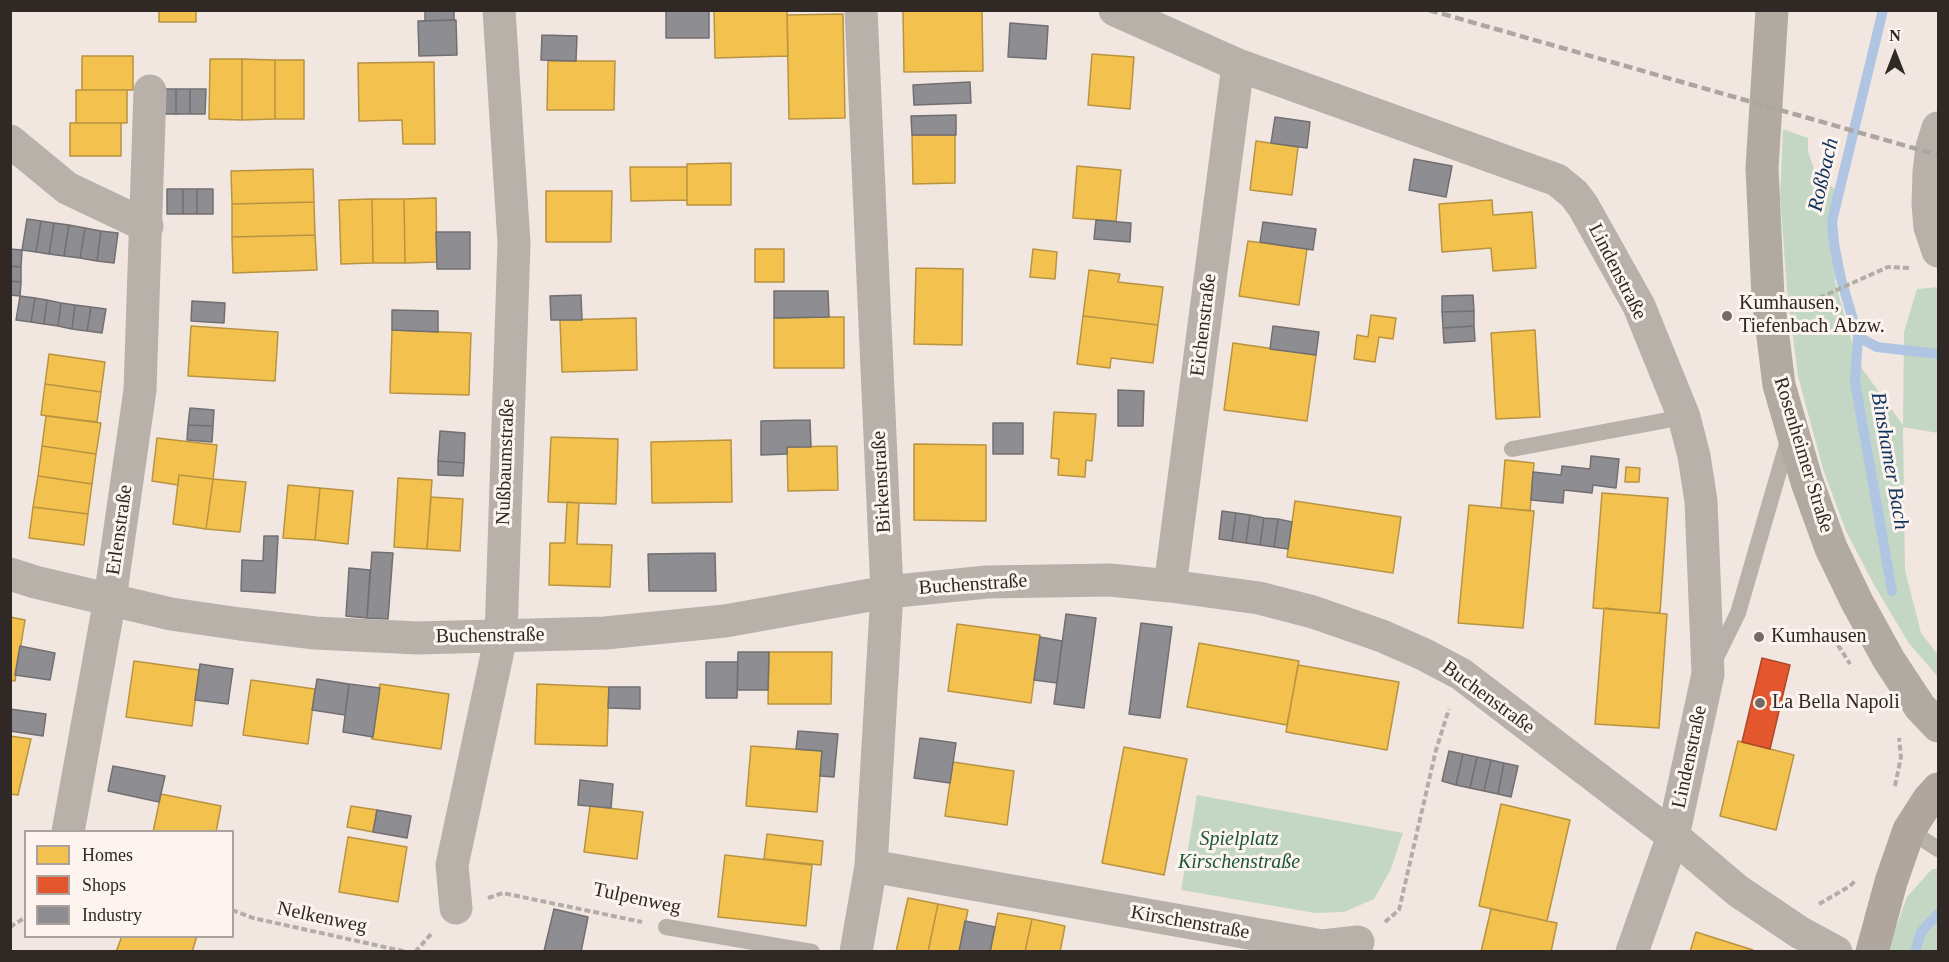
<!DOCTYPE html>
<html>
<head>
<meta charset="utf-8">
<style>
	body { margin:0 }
	#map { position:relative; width:1949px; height:962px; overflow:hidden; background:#f2e6e0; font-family:Georgia,serif }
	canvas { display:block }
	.frame { position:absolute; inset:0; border:12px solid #302824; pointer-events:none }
	.legend { position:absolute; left:24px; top:830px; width:210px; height:108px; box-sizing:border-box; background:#fdf3ef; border:2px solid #aba29e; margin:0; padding:8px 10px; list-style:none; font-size:18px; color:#302824 }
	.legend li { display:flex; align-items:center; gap:12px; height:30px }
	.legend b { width:30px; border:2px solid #aba29e }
	.north { position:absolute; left:1865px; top:24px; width:60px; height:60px; -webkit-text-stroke:4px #fdf3ef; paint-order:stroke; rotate:0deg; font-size:16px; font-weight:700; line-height:24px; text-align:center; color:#302824 }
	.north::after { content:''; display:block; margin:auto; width:21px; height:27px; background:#302824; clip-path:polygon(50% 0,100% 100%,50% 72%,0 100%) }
</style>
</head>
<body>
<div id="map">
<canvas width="1949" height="962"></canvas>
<div class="frame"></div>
<ul class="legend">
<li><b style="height:16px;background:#f2c14e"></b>Homes</li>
<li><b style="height:16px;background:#e4572e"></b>Shops</li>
<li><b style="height:16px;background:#8d8d92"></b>Industry</li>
</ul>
<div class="north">N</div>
</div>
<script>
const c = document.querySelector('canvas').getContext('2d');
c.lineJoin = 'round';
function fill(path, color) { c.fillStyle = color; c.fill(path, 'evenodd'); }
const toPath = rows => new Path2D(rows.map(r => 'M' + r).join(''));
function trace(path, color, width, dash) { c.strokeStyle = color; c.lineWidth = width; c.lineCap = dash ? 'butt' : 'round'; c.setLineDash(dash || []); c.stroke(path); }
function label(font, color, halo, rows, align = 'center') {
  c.font = font + ' Georgia,serif'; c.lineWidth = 6; c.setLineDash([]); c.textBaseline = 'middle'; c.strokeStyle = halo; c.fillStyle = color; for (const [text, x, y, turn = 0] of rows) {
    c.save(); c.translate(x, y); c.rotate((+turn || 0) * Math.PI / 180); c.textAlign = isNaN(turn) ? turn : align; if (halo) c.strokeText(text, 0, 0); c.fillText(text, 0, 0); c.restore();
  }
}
fill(toPath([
	[1783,129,1808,138,1808,152,1816,174,1837,191,1835,282,1858,363,1903,425,1904,332,1917,289,1938,287,1938,433,1903,427,1905,570,1921,633,1938,655,1938,677,1908,642,1873,583,1846,531,1823,469,1798,376,1787,290,1780,197],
	[1197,795,1403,833,1390,871,1374,899,1344,912,1315,913,1181,890],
	[1932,869,1938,869,1938,951,1887,952,1907,897]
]), '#c4d7c4');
const homes = toPath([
	[159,10,196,10,196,22,159,22,159,10],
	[714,10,787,10,788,56,715,58,714,10],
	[903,10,982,10,983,71,904,72,903,10],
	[843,14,845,118,789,119,787,15,843,14],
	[1092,54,1134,57,1130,109,1088,105,1092,54],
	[82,56,133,56,133,90,82,90,82,56],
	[210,59,242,59,242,120,209,119,210,59],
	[242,59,275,60,275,119,242,120,242,59],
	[275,60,304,60,304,119,275,119,275,60],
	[548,61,615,61,614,110,547,110,548,61],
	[434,62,435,144,403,144,402,120,359,121,358,63,434,62],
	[76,90,127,90,127,123,76,123,76,90],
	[70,123,121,123,121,156,70,156,70,123],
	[912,135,955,135,955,183,913,184,912,135],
	[1256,141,1298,147,1292,195,1250,190,1256,141],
	[731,163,731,205,687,205,687,164,731,163],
	[1077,166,1121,170,1116,221,1073,218,1077,166],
	[630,167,687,167,687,200,631,201,630,167],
	[313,169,314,202,232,204,231,171,313,169],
	[546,191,612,191,611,242,546,242,546,191],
	[436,198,437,262,405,263,404,199,436,198],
	[372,199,373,263,341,264,339,200,372,199],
	[372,199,404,199,405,263,373,263,372,199],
	[1492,200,1493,215,1532,212,1536,268,1493,271,1491,248,1442,252,1439,204,1492,200],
	[314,202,315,235,232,237,232,204,314,202],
	[315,235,317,270,233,273,232,237,315,235],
	[1248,241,1307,249,1299,305,1239,296,1248,241],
	[755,249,784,249,784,282,755,282,755,249],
	[1033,249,1057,252,1055,279,1030,277,1033,249],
	[916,268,963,269,962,345,914,344,916,268],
	[1089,270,1120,274,1118,282,1163,287,1158,325,1083,316,1089,270],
	[1371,315,1396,318,1393,339,1379,337,1375,362,1354,359,1357,335,1368,337,1371,315],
	[1083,316,1158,325,1153,363,1111,358,1110,368,1077,364,1083,316],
	[829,317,844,317,844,368,774,368,774,318,829,317],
	[636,318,637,370,562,372,560,320,636,318],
	[191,326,278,332,275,381,188,376,191,326],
	[392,330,471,333,469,395,390,393,392,330],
	[1535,330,1540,417,1496,419,1491,333,1535,330],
	[1233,343,1316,355,1307,421,1224,410,1233,343],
	[49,354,105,362,101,392,45,384,49,354],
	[45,384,101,392,97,422,41,415,45,384],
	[1054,412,1096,414,1092,461,1086,460,1085,477,1058,475,1059,459,1051,458,1054,412],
	[46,416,101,423,96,454,42,446,46,416],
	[551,437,618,439,616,504,548,502,551,437],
	[157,438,217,445,213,479,179,475,178,485,152,481,157,438],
	[731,440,732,502,652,503,651,442,731,440],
	[914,444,986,445,986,521,914,520,914,444],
	[42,446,96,454,92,484,38,476,42,446],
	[837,446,838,490,788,491,787,447,837,446],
	[1505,460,1534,463,1530,511,1501,508,1505,460],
	[1626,467,1640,468,1639,482,1625,482,1626,467],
	[179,475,213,479,206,529,173,524,179,475],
	[38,476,92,484,88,514,33,507,38,476],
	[398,478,432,480,427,549,394,547,398,478],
	[213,479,246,482,240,532,206,529,213,479],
	[288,485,320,488,315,540,283,538,288,485],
	[320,488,353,491,348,544,315,540,320,488],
	[1602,493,1668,498,1660,613,1593,608,1602,493],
	[431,497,463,499,460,551,427,549,431,497],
	[1295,501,1401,517,1393,573,1287,557,1295,501],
	[567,502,579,503,577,544,612,545,610,587,549,585,550,543,565,543,567,502],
	[1469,505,1534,511,1523,628,1458,623,1469,505],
	[33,507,88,514,84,545,29,538,33,507],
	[1604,608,1667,614,1659,728,1595,724,1604,608],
	[10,617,25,620,15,681,10,680,10,617],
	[957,624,1040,635,1031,703,948,691,957,624],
	[1199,643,1299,661,1287,725,1187,707,1199,643],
	[769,652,832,652,831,704,768,704,769,652],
	[134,661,199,670,192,726,126,717,134,661],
	[1298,665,1399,682,1387,750,1286,732,1298,665],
	[251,680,315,689,308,744,243,735,251,680],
	[380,684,449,694,441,749,372,739,380,684],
	[537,684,609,687,607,746,535,744,537,684],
	[10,736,31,739,18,795,10,794,10,736],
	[1738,741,1794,755,1776,830,1720,816,1738,741],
	[751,746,822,751,817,812,746,806,751,746],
	[1124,747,1187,759,1164,875,1102,863,1124,747],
	[953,762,1014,771,1007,825,945,816,953,762],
	[161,794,221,806,216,832,153,832,161,794],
	[1501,804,1570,820,1547,921,1479,906,1501,804],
	[351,806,377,810,373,832,347,827,351,806],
	[590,806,643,812,637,859,584,852,590,806],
	[767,834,823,841,821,865,764,859,767,834],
	[348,837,407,847,398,902,339,892,348,837],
	[725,855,812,865,806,926,718,917,725,855],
	[908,898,938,904,928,952,896,952,908,898],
	[938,904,968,910,959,952,928,952,938,904],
	[1491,909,1557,923,1551,952,1481,952,1491,909],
	[998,913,1032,919,1025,952,990,952,998,913],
	[1032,919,1065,926,1060,952,1025,952,1032,919],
	[1696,932,1753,950,1752,952,1690,952,1696,932],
	[122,936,197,936,192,952,116,952,122,936]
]);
fill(homes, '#f2c14e');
trace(homes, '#b89341', 1.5);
const shops = toPath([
	[1762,658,1790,665,1770,749,1742,742,1762,658]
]);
fill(shops, '#e4572e');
trace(shops, '#ae492b', 1.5);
const industry = toPath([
	[425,10,454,10,454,20,425,21,425,10],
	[666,10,709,10,709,38,666,38,666,10],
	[456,20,457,55,419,56,418,21,456,20],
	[1010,23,1048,26,1046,59,1008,57,1010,23],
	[542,35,577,36,576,61,541,60,542,35],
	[970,82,971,103,914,105,913,85,970,82],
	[160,89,176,89,176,114,159,114,160,89],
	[176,89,190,89,190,114,176,114,176,89],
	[190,89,206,89,205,114,190,114,190,89],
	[956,115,956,135,912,135,911,116,956,115],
	[1275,117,1310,122,1307,148,1271,143,1275,117],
	[1414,159,1452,166,1446,197,1409,190,1414,159],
	[167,189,183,189,183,214,167,214,167,189],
	[183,189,197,189,197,214,183,214,183,189],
	[197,189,213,189,213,214,197,214,197,189],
	[27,219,41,221,36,252,22,250,27,219],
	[1096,220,1131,223,1130,242,1094,239,1096,220],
	[41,221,54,223,49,254,36,252,41,221],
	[1263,222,1316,229,1313,250,1260,242,1263,222],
	[54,223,69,225,64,256,49,254,54,223],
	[69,225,85,228,80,258,64,256,69,225],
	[85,228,101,231,97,261,80,258,85,228],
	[101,231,118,233,114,263,97,261,101,231],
	[436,232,470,232,470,269,437,269,436,232],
	[10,249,22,250,21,267,10,266,10,249],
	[10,266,21,267,21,282,10,281,10,266],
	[10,281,21,282,20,296,10,295,10,281],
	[774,291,828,291,829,317,774,318,774,291],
	[581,295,582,320,551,320,550,296,581,295],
	[1473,295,1474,311,1442,312,1442,296,1473,295],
	[20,296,35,298,31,322,16,320,20,296],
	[35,298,47,300,44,324,31,322,35,298],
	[47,300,61,303,58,326,44,324,47,300],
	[192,301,225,303,224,323,191,321,192,301],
	[61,303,75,305,72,329,58,326,61,303],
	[75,305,91,307,87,331,72,329,75,305],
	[91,307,106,309,102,333,87,331,91,307],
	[392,310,438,311,438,332,392,330,392,310],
	[1474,311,1474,326,1443,328,1442,312,1474,311],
	[1273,326,1319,332,1316,355,1270,349,1273,326],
	[1474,326,1475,341,1444,343,1443,328,1474,326],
	[1118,390,1144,391,1143,426,1118,426,1118,390],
	[190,408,214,410,213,426,188,425,190,408],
	[810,420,811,447,787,447,787,454,761,455,761,421,810,420],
	[993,423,1023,423,1023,454,993,454,993,423],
	[188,425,213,426,212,442,187,440,188,425],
	[440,431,465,433,464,463,438,461,440,431],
	[1591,456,1619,459,1616,488,1593,485,1592,493,1564,490,1563,503,1531,500,1533,472,1561,475,1562,466,1590,469,1591,456],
	[438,461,464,463,463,476,438,475,438,461],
	[1222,511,1236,513,1232,541,1219,539,1222,511],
	[1236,513,1250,515,1246,543,1232,541,1236,513],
	[1250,515,1264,518,1260,545,1246,543,1250,515],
	[1264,518,1278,519,1274,547,1260,545,1264,518],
	[1278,519,1292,522,1288,549,1274,547,1278,519],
	[264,536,278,536,275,593,241,591,242,560,263,561,264,536],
	[372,552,393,553,388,619,367,618,372,552],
	[715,553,716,591,649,591,648,554,715,553],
	[349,568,370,570,367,618,346,616,349,568],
	[1066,614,1096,618,1084,708,1054,704,1066,614],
	[1141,623,1172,627,1160,718,1129,714,1141,623],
	[1040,637,1062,641,1057,683,1034,680,1040,637],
	[20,646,55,653,50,680,15,675,20,646],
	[738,652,769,652,768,690,737,690,738,652],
	[706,662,738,662,737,698,706,698,706,662],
	[200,664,233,669,228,704,195,700,200,664],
	[317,679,349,684,345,715,312,710,317,679],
	[349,684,380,688,373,737,343,732,349,684],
	[609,687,640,687,640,709,608,708,609,687],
	[10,709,46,714,43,736,10,731,10,709],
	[798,731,838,734,834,777,820,776,822,751,796,749,798,731],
	[920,738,956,743,950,783,914,778,920,738],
	[1449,751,1463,754,1456,785,1442,781,1449,751],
	[1463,754,1477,757,1470,788,1456,785,1463,754],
	[1477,757,1491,760,1484,791,1470,788,1477,757],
	[1491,760,1504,763,1498,794,1484,791,1491,760],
	[1504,763,1518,766,1511,797,1498,794,1504,763],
	[113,766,165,776,159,802,108,791,113,766],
	[580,780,613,784,611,808,578,805,580,780],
	[377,810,411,816,407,838,373,832,377,810],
	[554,909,588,917,581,952,544,951,554,909],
	[965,921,995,927,990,952,959,952,965,921]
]);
fill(industry, '#8d8d92');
trace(industry, '#716f71', 1.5);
trace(toPath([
	[1883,10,1832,221,1834,244,1841,279,1858,337,1877,347,1938,354],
	[1858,337,1855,382,1892,591],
	[1915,952,1921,932,1938,914]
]), '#afc5e2', 10);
trace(toPath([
	[1803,305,1888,267,1911,268],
	[1838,645,1850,664],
	[1895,786,1901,757,1899,738],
	[488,898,503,893,642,922],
	[1819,904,1850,886,1855,881],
	[232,910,253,918,407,952],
	[1385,922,1399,910,1436,750,1449,709],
	[10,927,26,917],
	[415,952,433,932]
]), '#b4ada7', 4, [6, 3]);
trace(toPath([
	[1512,449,1684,417],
	[1714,662,1738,613,1789,437],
	[1909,830,1938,849],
	[666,927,812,952]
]), '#b7b1aa', 16);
trace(toPath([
	[1115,10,1238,65,1557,180,1574,194,1583,206,1639,306,1684,417,1694,456,1701,501,1708,674,1673,836,1632,952],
	[1938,128,1932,147,1929,172,1928,204,1930,227,1938,251],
	[10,141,67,188,147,226],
	[10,574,35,582,171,614,240,624,315,633,418,638,605,633,725,621,887,592,987,582,1110,580,1170,586,1259,598,1313,612,1382,636,1423,654,1461,674,1673,836,1738,891,1799,932,1836,952],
	[1170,586,1238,65],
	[68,832,110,599,140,390,150,91],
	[871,866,1322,946,1358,942],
	[456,908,452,865,501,636,514,243,499,10],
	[856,952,871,866,887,592,861,10]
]), '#b7b1aa', 33);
trace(toPath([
	[1872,952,1891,882,1909,830,1929,799,1938,789]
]), '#aea69f', 33);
trace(toPath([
	[1772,10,1762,168,1768,297,1779,385,1807,482,1831,548,1857,602,1889,660,1920,707,1938,726]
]), '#b1aaa1', 33);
trace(toPath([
	[1429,10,1938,155]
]), '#ada5a0', 4.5, [9, 4.5]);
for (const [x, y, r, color] of [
	[1727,316,6,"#746a66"],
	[1759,637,6,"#746a66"],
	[1760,703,6,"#746a66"]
]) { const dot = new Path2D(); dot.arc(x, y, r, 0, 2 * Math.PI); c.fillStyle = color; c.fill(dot); trace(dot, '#fdf3ef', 2); }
label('20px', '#302824', '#fdf3ef', [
	["Lindenstraße",1617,272,63],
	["Eichenstraße",1204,325,-83],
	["Rosenheimer Straße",1803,455,73],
	["Nußbaumstraße",506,462,-88],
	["Birkenstraße",882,482,-93],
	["Erlenstraße",120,530,-82],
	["Buchenstraße",973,585,-4],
	["Buchenstraße",490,636,-1],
	["Buchenstraße",1488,698,36],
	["Lindenstraße",1690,757,-78],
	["Tulpenweg",637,899,12],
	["Nelkenweg",322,918,12],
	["Kirschenstraße",1190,923,10]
]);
label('20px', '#302824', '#fdf3ef', [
	["Kumhausen,",1739,304],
	["Tiefenbach Abzw.",1739,327],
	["Kumhausen",1771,637],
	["La Bella Napoli",1772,703]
], 'left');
label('italic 20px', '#195837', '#fdf3ef', [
	["Spielplatz",1239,840],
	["Kirschenstraße",1239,863]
]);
label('italic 21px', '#0b315a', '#fdf3ef', [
	["Roßbach",1824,175,-77],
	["Binshamer Bach",1889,461,80]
]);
</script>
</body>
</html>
